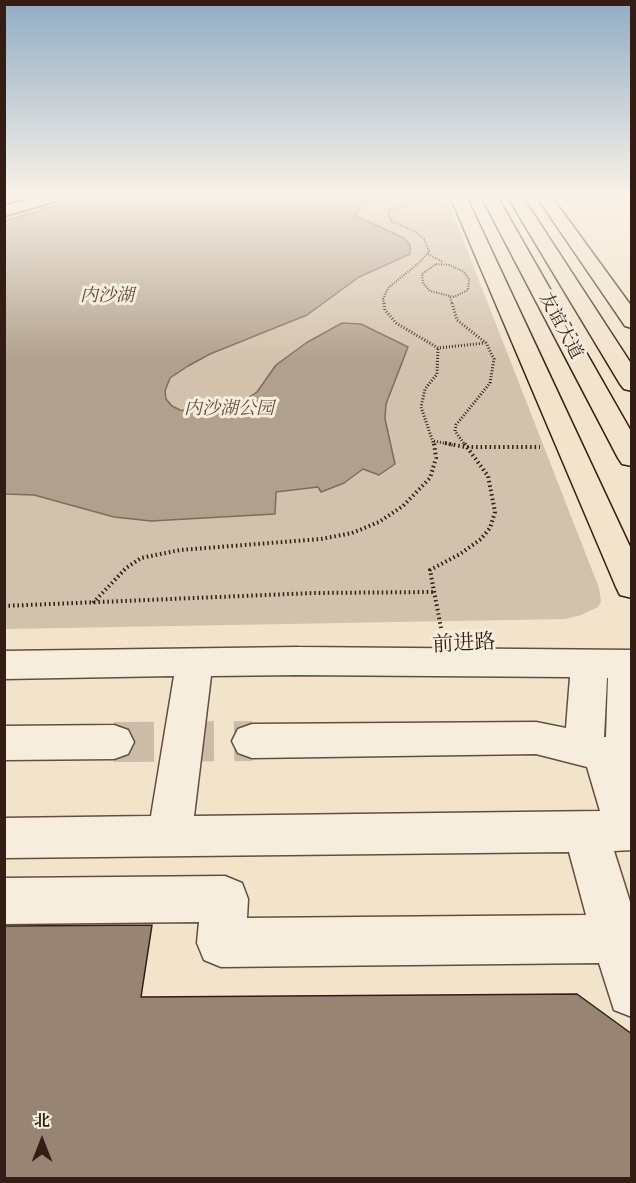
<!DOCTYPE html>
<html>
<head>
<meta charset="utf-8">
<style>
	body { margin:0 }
	#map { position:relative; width:636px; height:1183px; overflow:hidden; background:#f2e3cb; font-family:"Sorts Mill Goudy","Noto Serif SC",serif }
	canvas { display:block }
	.frame { position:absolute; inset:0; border:6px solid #341d14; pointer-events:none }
	.north { position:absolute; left:12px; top:1111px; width:60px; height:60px; -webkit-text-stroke:4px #f7eddd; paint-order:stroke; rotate:0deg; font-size:16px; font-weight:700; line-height:24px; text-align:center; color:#341d14 }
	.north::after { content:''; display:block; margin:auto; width:21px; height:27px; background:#341d14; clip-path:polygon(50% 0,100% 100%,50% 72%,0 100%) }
</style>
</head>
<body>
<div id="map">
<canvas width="636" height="1183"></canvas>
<div class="frame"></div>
<div class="north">北</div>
</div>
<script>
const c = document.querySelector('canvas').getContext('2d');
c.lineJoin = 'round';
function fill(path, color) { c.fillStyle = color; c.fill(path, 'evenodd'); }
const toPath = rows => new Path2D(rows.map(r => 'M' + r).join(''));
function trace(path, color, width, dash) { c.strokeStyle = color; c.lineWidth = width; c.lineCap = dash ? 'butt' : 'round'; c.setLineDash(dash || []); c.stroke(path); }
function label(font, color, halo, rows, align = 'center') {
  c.font = font + ' "Sorts Mill Goudy","Noto Serif SC",serif'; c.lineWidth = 6; c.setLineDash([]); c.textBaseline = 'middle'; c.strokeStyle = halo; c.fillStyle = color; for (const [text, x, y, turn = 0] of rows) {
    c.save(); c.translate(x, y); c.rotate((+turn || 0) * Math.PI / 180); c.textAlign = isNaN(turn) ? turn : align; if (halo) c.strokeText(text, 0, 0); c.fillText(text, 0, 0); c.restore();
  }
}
fill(toPath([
	[69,196,446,196,599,588,601,602,598,607,581,615,565,619,5,629,5,214]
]), '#d2c1ac');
const water = toPath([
	[90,196,392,196,362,204,356,216,404,238,410,245,410,254,359,277,307,315,210,354,188,366,170,378,165,391,166,399,172,406,180,410,205,412,236,406,257,392,276,365,306,343,342,323,361,324,408,347,386,404,385,419,395,464,379,475,363,469,344,483,321,492,318,487,276,492,275,514,151,521,114,517,34,495,5,494,5,221,90,196]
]);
fill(water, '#b1a08d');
trace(water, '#7f6c5d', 1.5);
const building = toPath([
	[152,925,141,997,577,994,632,1034,632,1179,4,1179,4,926,152,925]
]);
fill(building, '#978473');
trace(building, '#341d14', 1.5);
trace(toPath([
	[114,742,252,741]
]), '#ccbba6', 40, [40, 20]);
const minor = toPath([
	[298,647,632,650,632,850,614,851,632,908,632,1017,614,1010,599,963,221,967,204,960,197,943,199,922,4,924,4,878,225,876,242,883,248,899,247,918,586,915,569,852,4,858,4,818,151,816,174,676,4,679,4,651,298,647],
	[298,675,570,677,566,728,536,722,252,724,238,729,232,741,238,753,252,758,536,754,587,767,600,811,194,816,211,676,298,675],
	[607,678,608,678,606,737,604,737,607,678],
	[114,725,128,730,134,742,128,754,114,759,4,760,4,726,114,725]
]);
const major = toPath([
	[39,196,65,196,63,199,4,216,4,206,39,196],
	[450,196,466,196,632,551,632,598,620,595,616,587,450,196],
	[481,196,497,196,632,433,632,466,622,464,618,458,481,196],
	[507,196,522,196,632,365,632,391,624,389,620,384,507,196],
	[536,196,551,196,632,307,632,328,625,326,536,196]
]);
trace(minor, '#644e42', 3);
trace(major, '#341d14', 3);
trace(toPath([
	[428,254,443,262],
	[436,264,450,265,464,272,469,279,468,290,454,297,430,291,423,283,422,274,436,264],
	[450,297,452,304],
	[384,304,383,299,388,288,420,262,429,251,424,239,416,232,391,221,388,211,431,196]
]), '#341d14', 2, [1, 1.5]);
trace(toPath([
	[384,303,385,310,396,323,438,348,485,343],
	[452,303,457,320,486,343,494,359,490,383,456,425,455,431,465,445],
	[434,441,453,445],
	[434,445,421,407,425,389,437,374,438,348]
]), '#341d14', 3, [1, 2]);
trace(toPath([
	[445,443,465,447,540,447],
	[93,603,126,568,141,558,180,550,321,539,352,533,379,522,403,506,430,478,436,458,434,443],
	[4,606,313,593,434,592],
	[441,628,430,570,460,554,481,539,490,528,495,512,488,476,464,443]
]), '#341d14', 4, [1.5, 3]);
fill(minor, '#f7eddd');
fill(major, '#f2e3cb');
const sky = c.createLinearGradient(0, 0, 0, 362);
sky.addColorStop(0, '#92acc4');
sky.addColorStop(0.54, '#f9f2e8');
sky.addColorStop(1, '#f9f2e800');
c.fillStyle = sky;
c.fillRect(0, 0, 636, 362);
label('italic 18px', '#604b3e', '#f7eddd', [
	["内沙湖",107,298]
]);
label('18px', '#341d14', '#f7eddd', [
	["友谊大道",559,327,62]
]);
label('italic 18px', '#634e42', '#f7eddd', [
	["内沙湖公园",229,411]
]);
label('21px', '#341d14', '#f7eddd', [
	["前进路",464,646,-3]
]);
</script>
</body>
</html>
